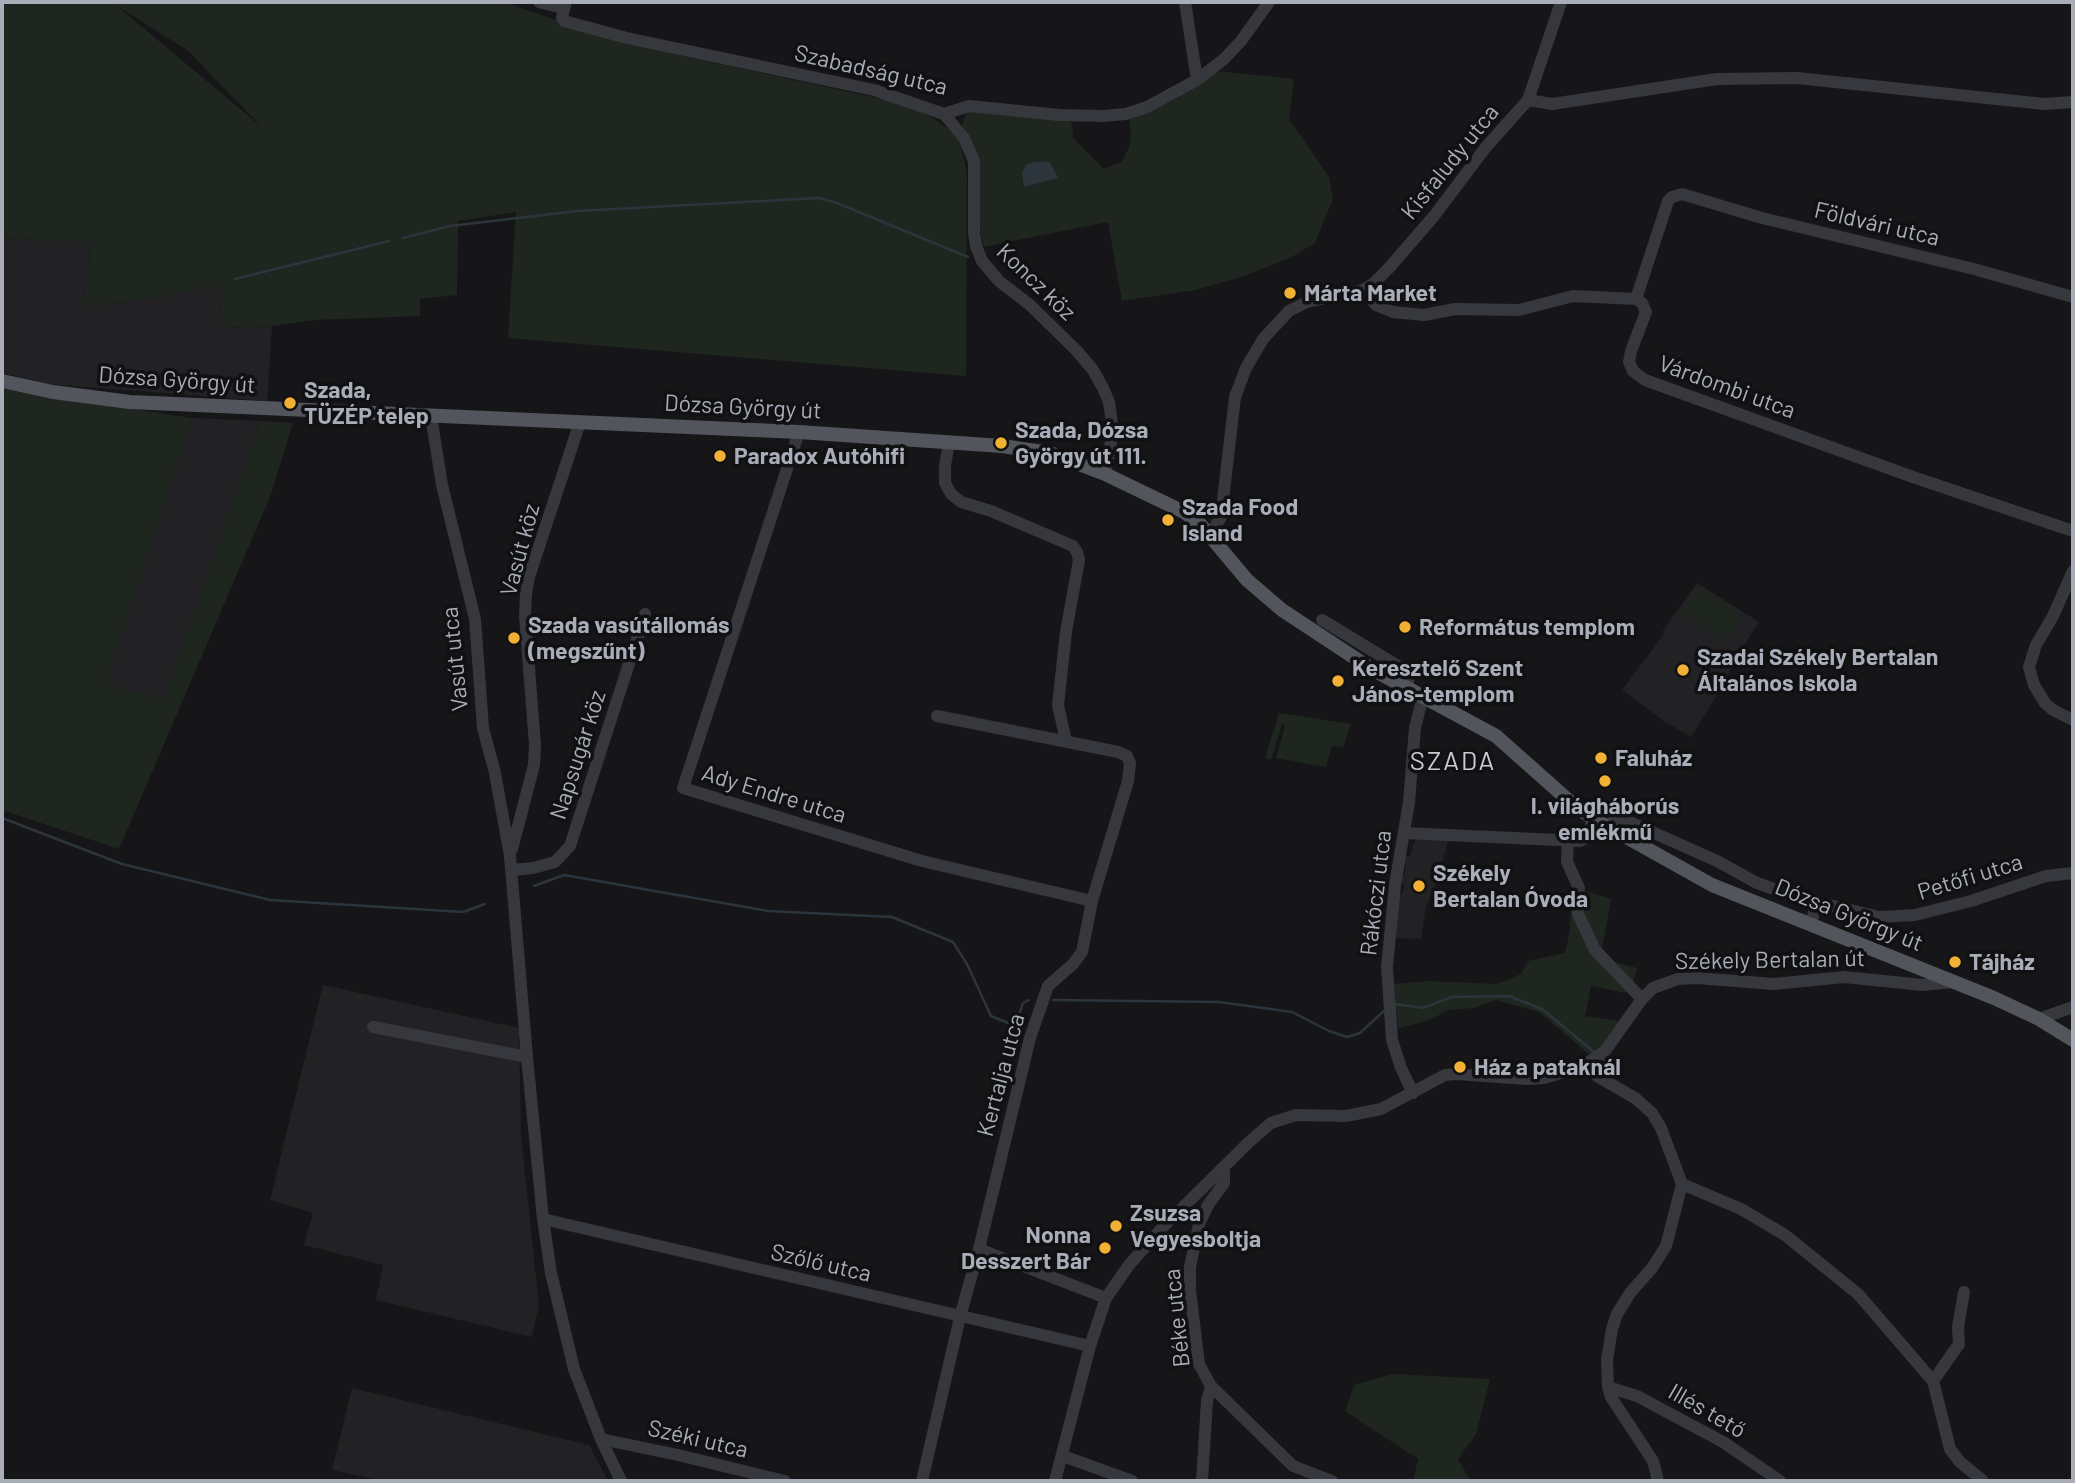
<!DOCTYPE html>
<html>
<head>
<meta charset="utf-8">
<style>
	body { margin:0 }
	#map { position:relative; width:2075px; height:1483px; overflow:hidden; background:#161618; font-family:Barlow,sans-serif }
	canvas { display:block }
	.frame { position:absolute; inset:0; border:4px solid #a8adb8; pointer-events:none }
</style>
</head>
<body>
<div id="map">
<canvas width="2075" height="1483"></canvas>
<div class="frame"></div>
</div>
<script>
const c = document.querySelector('canvas').getContext('2d');
c.lineJoin = 'round';
function fill(path, color) { c.fillStyle = color; c.fill(path, 'evenodd'); }
const toPath = rows => new Path2D(rows.map(r => 'M' + r).join(''));
function trace(path, color, width, dash) { c.strokeStyle = color; c.lineWidth = width; c.lineCap = dash ? 'butt' : 'round'; c.setLineDash(dash || []); c.stroke(path); }
function label(font, color, halo, rows, align = 'center') {
  c.font = font + ' Barlow,sans-serif'; c.lineWidth = 7; c.setLineDash([]); c.textBaseline = 'middle'; c.strokeStyle = halo; c.fillStyle = color; for (const [text, x, y, turn = 0] of rows) {
    c.save(); c.translate(x, y); c.rotate((+turn || 0) * Math.PI / 180); c.textAlign = isNaN(turn) ? turn : align; if (halo) c.strokeText(text, 0, 0); c.fillText(text, 0, 0); c.restore();
  }
}
fill(toPath([
	[2,238,91,243,83,306,149,299,219,284,220,328,272,326,267,401,47,384,2,373],
	[192,418,261,421,164,702,105,682],
	[1697,583,1759,622,1736,657,1724,684,1691,737,1662,720,1622,690,1664,634,1662,632],
	[1415,836,1449,838,1438,878,1426,907,1421,939,1395,938,1397,894,1402,894,1405,884,1399,882,1400,875,1404,875,1406,865,1402,864,1403,856,1410,856,1413,844,1415,843],
	[323,985,519,1028,521,1136,539,1305,532,1337,376,1300,383,1265,304,1245,313,1213,270,1200],
	[352,1388,589,1445,608,1481,383,1481,332,1470]
]), '#222225');
fill(toPath([
	[2,2,503,2,624,43,909,105,932,117,948,129,958,139,964,158,967,178,966,376,508,338,516,212,458,221,457,295,420,299,420,316,315,320,272,326,220,328,219,285,149,299,83,306,91,243,2,238],
	[116,5,188,51,259,124,258,124],
	[1207,70,1294,79,1289,119,1329,177,1333,199,1315,243,1290,258,1241,277,1196,290,1122,301,1108,222,983,247,962,124,968,110,1068,120,1072,124,1073,138,1104,169,1121,162,1129,148,1131,136,1129,114],
	[2,389,192,418,106,682,163,701,261,421,293,423,270,497,119,849,2,810],
	[1697,587,1741,616,1724,641,1680,612],
	[1279,713,1351,724,1343,747,1332,746,1326,767,1276,758,1285,726,1282,724,1271,760,1265,758],
	[1572,887,1611,899,1601,954,1606,960,1637,968,1633,983,1626,993,1591,986,1585,1016,1620,1021,1605,1042,1590,1055,1539,1012,1496,1000,1474,1008,1449,1010,1427,1021,1398,1028,1394,984,1429,981,1497,984,1521,974,1528,961,1565,953,1570,930],
	[1393,1374,1490,1379,1476,1434,1458,1459,1471,1481,1413,1481,1418,1459,1345,1411,1354,1385]
]), '#1e261f');
fill(toPath([
	[1034,162,1050,162,1058,178,1024,187,1022,172,1026,165]
]), '#2c353c');
trace(toPath([
	[403,238,450,226,577,211,819,198,837,203,968,257],
	[235,279,389,241],
	[2,818,122,864,270,900,463,912,485,904],
	[534,886,564,875,768,911,892,917,953,942,967,964,991,1016,1008,1023,1019,1015,1023,1003,1029,1000],
	[1053,1000,1219,1002,1292,1012,1329,1031,1347,1037,1360,1033,1386,1009],
	[1395,1004,1423,1008,1452,997,1509,996,1542,1009,1594,1052],
	[1603,1059,1607,1064,1607,1075]
]), '#2c353c', 2.5);
trace(toPath([
	[539,2,563,8],
	[566,2,562,17,564,21,627,38,874,90,944,114,969,106,1059,115,1103,116,1126,114,1147,107,1197,80,1224,59,1241,41,1269,2],
	[1185,2,1197,80],
	[1528,100,1552,104,1717,79,1797,78,2044,104,2073,102],
	[944,114,964,138,974,161,974,233,976,246,982,261,999,281,1030,305,1076,350,1093,370,1103,388,1109,402,1113,431,1105,474],
	[1363,290,1376,305,1393,312,1424,315,1455,309,1519,310,1573,296,1636,299,1642,303,1646,312,1631,351,1629,362,1633,371,1645,380,1913,477,2073,531],
	[1636,299,1668,201,1672,197,1682,194,1762,218,1974,269,2073,297],
	[431,416,442,485,475,619,483,728,495,773,510,856,527,1057,543,1219,551,1273,574,1369,601,1439,621,1481],
	[799,432,683,788,922,861,1092,901],
	[949,442,945,466,945,483,951,494,961,502,991,511,1073,546,1077,552,1079,560,1066,632,1058,705,1066,741],
	[1210,535,1221,517,1235,397,1246,368,1263,339,1289,311,1307,302,1363,290,1374,283,1389,268,1434,216,1486,147,1528,100,1561,2],
	[2073,571,2053,616,2036,645,2029,667,2034,685,2045,703,2053,710,2073,720],
	[1322,620,1406,671,1409,675,1407,688],
	[1609,828,1616,816,1717,861,1757,883,1816,904],
	[1404,833,1580,841,1584,839,1594,819],
	[1568,840,1567,862,1579,888],
	[512,849,534,765,535,745,525,616,526,594,529,577,580,422],
	[512,870,533,868,555,862,570,846,645,614],
	[1578,893,1578,914,1595,950,1642,999],
	[1811,925,1816,904,1834,906,1879,917,1915,915,1971,901,2046,876,2073,873],
	[2039,1019,2073,1007],
	[373,1027,527,1057],
	[1589,1062,1597,1076,1635,1098,1652,1113,1661,1128,1682,1184,1741,1209,1785,1235,1858,1294,1933,1381,1950,1449,1960,1462,1983,1481],
	[1413,1093,1401,1068,1392,1040,1387,967,1395,885,1409,802,1415,728,1423,696],
	[1224,1168,1224,1183,1208,1205,1199,1224,1190,1267,1190,1290,1199,1364,1211,1386,1293,1466,1332,1481],
	[543,1219,1090,1346],
	[979,1249,1106,1298],
	[1933,1381,1959,1344,1958,1327,1964,1292],
	[1608,1387,1637,1396,1723,1442,1780,1481],
	[601,1439,678,1455,785,1481],
	[1063,1456,1132,1481],
	[922,1481,960,1317,979,1249,1030,1038,1048,986,1073,964,1082,952,1092,901,1128,781,1130,763,1127,756,1118,752,937,716],
	[1055,1481,1090,1346,1106,1298,1129,1265,1163,1227,1249,1142,1271,1123,1296,1115,1346,1116,1381,1109,1445,1075,1456,1074,1527,1079,1544,1078,1571,1070,1589,1062,1605,1051,1642,999,1653,988,1678,979,1696,978,1774,984,1844,977,1923,985,1952,982],
	[1202,1481,1207,1401,1211,1386],
	[1658,1481,1653,1461,1611,1397,1608,1387,1607,1360,1612,1329,1617,1314,1630,1293,1652,1268,1666,1246,1682,1184]
]), '#37383d', 12);
trace(toPath([
	[2,381,53,392,130,402,799,432,1002,446,1050,453,1105,474,1184,512,1200,524,1247,580,1282,610,1370,668,1496,736,1576,807,1594,819,1712,885,1994,998,2039,1019,2073,1040]
]), '#53555c', 14);
for (const [x, y, r, color] of [
	[1290,293,7,"#f2b134"],
	[290,403,7,"#f2b134"],
	[1001,443,7,"#f2b134"],
	[720,456,7,"#f2b134"],
	[1168,520,7,"#f2b134"],
	[1405,627,7,"#f2b134"],
	[514,638,7,"#f2b134"],
	[1683,670,7,"#f2b134"],
	[1338,681,7,"#f2b134"],
	[1601,758,7,"#f2b134"],
	[1605,781,7,"#f2b134"],
	[1419,886,7,"#f2b134"],
	[1955,962,7,"#f2b134"],
	[1460,1067,7,"#f2b134"],
	[1116,1226,7,"#f2b134"],
	[1105,1248,7,"#f2b134"]
]) { const dot = new Path2D(); dot.arc(x, y, r, 0, 2 * Math.PI); c.fillStyle = color; c.fill(dot); trace(dot, '#111113', 2.5); }
label('23px', '#a8adb8', '#111113', [
	["Szabadság utca",871,70,13],
	["Kisfaludy utca",1450,162,-51],
	["Földvári utca",1877,224,13],
	["Koncz köz",1036,282,44],
	["Dózsa György út",177,380,4],
	["Várdombi utca",1727,387,20],
	["Dózsa György út",743,407,3],
	["Vasút köz",520,550,-75],
	["Vasút utca",455,659,-96],
	["Napsugár köz",578,755,-72],
	["Ady Endre utca",774,794,17],
	["Petőfi utca",1970,877,-17],
	["Rákóczi utca",1376,893,-83],
	["Dózsa György út",1849,915,22],
	["Székely Bertalan út",1770,960,-1],
	["Kertalja utca",1001,1075,-75],
	["Szőlő utca",821,1263,13],
	["Béke utca",1177,1318,-96],
	["Illés tető",1707,1411,30],
	["Széki utca",698,1439,13]
]);
label('bold 23px', '#a8adb8', '#111113', [
	["Márta Market",1304,293],
	["Szada,",304,390],
	["TÜZÉP telep",304,416],
	["Szada, Dózsa",1015,430],
	["György út 111.",1015,456],
	["Paradox Autóhifi",734,456],
	["Szada Food",1182,507],
	["Island",1182,533],
	["Szada vasútállomás",528,625],
	["(megszűnt)",528,651],
	["Református templom",1419,627],
	["Szadai Székely Bertalan",1697,657],
	["Általános Iskola",1697,683],
	["Keresztelő Szent",1352,668],
	["János-templom",1352,694],
	["Faluház",1615,758],
	["I. világháborús",1605,806,"center"],
	["emlékmű",1605,832,"center"],
	["Székely",1433,873],
	["Bertalan Óvoda",1433,899],
	["Tájház",1969,962],
	["Ház a pataknál",1474,1067],
	["Zsuzsa",1130,1213],
	["Vegyesboltja",1130,1239],
	["Nonna",1091,1235,"right"],
	["Desszert Bár",1091,1261,"right"]
], 'left');
c.letterSpacing = '2px';
label('26px', '#c9ccd4', '#111113', [
	["SZADA",1453,761]
]);
c.letterSpacing = '0px';
</script>
</body>
</html>
